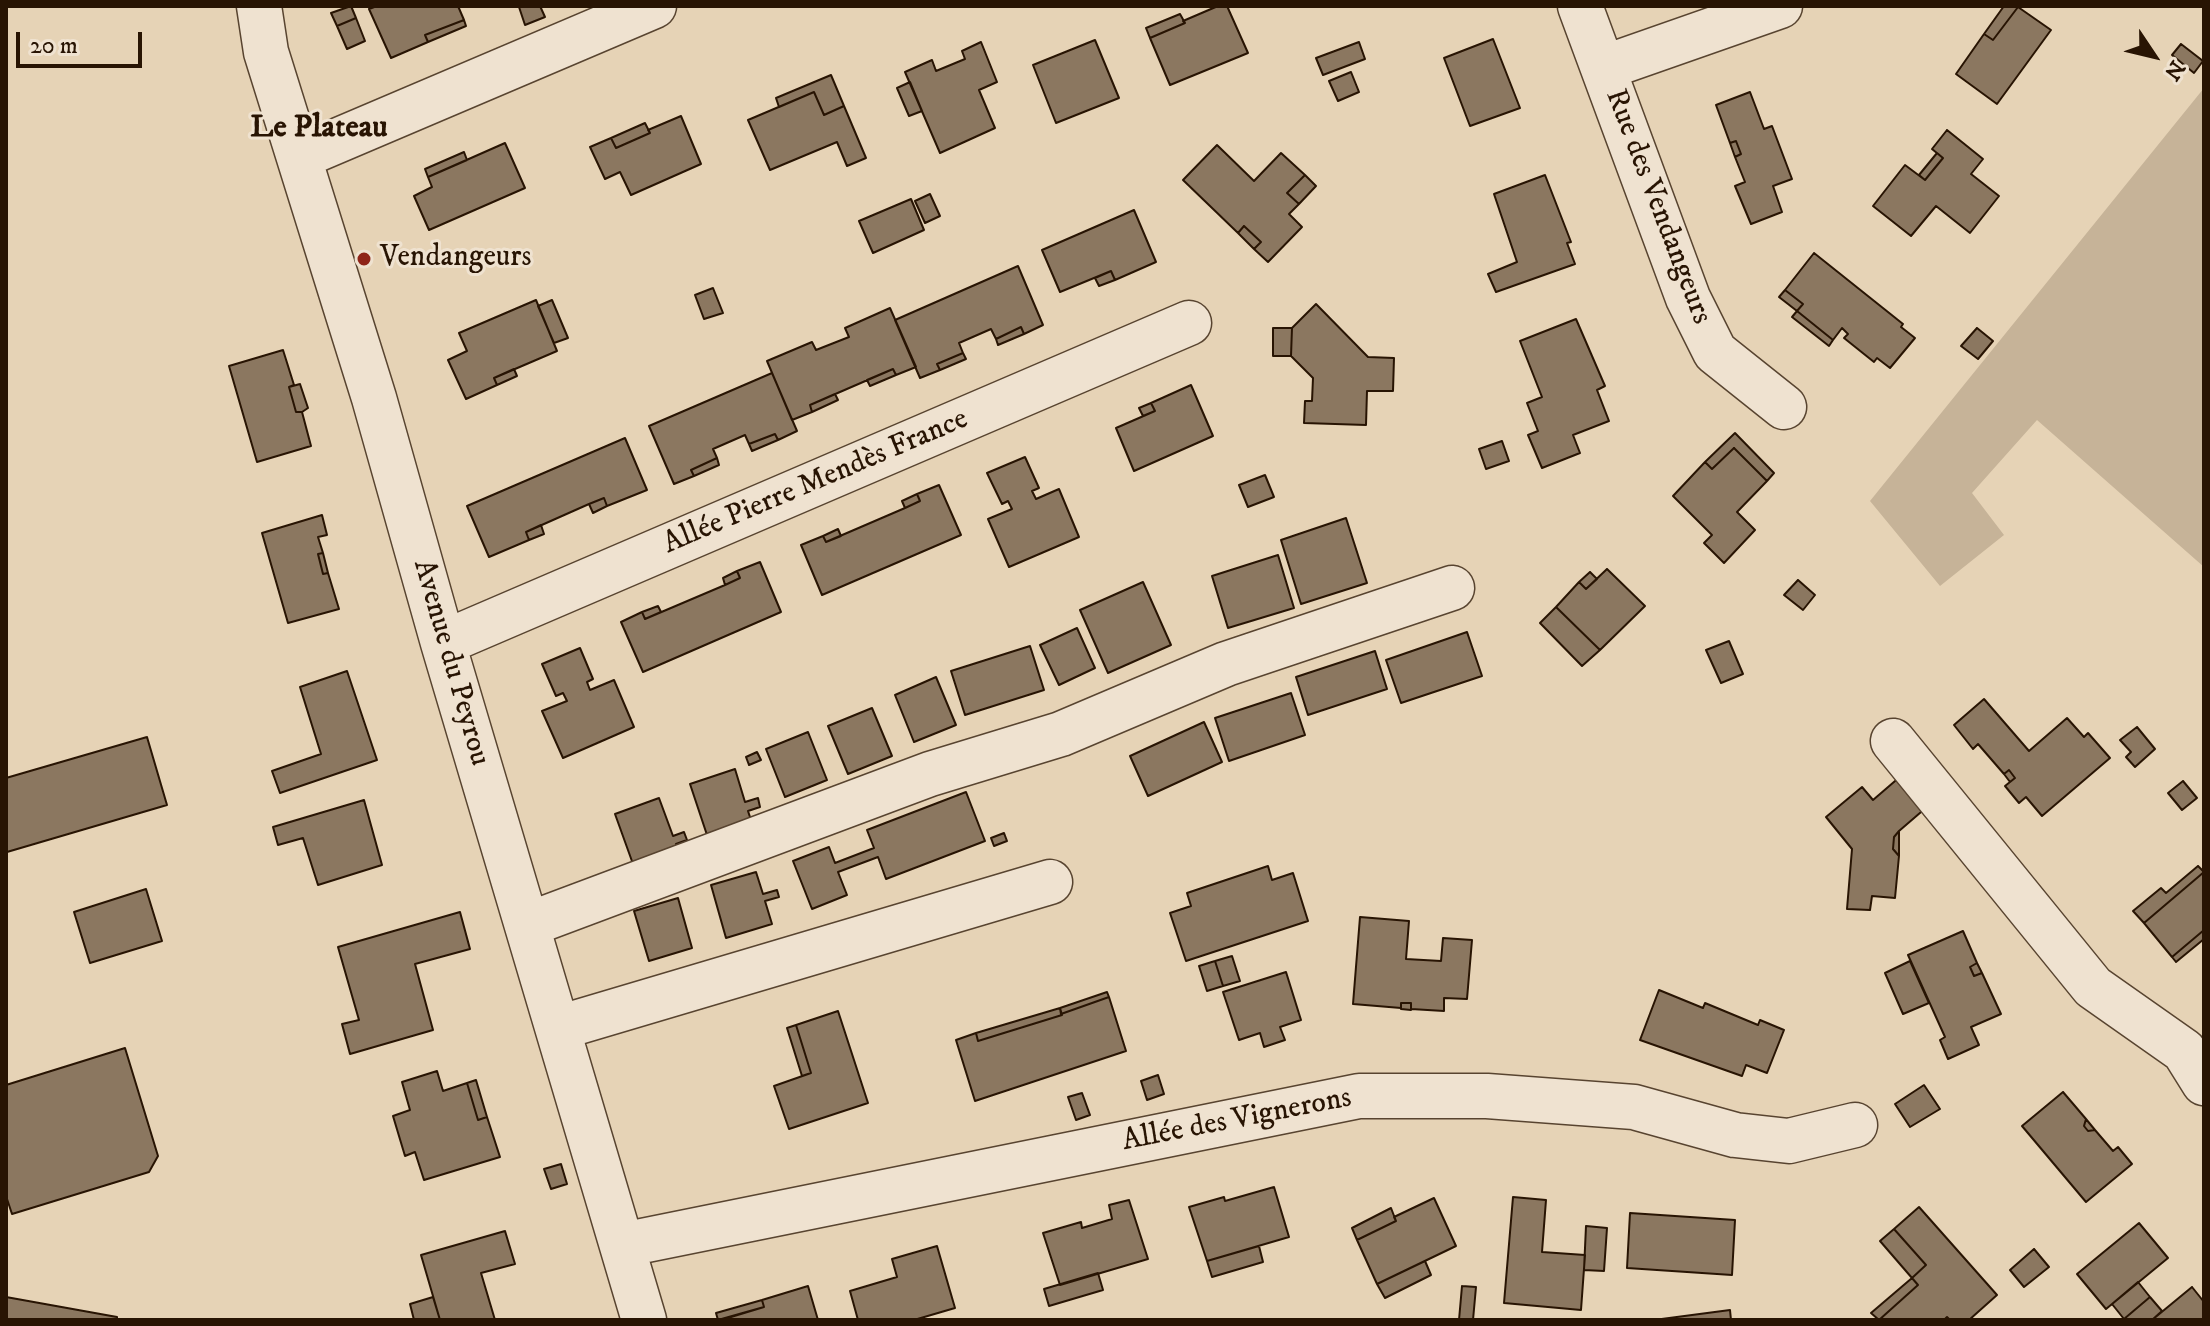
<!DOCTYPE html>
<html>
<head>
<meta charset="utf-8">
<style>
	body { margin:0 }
	#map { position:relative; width:2210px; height:1326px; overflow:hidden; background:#e6d3b6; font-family:"IM FELL DW Pica",serif }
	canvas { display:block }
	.frame { position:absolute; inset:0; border:8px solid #281403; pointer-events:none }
	.north { position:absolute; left:2114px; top:16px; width:80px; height:80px; -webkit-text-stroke:6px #efe2d0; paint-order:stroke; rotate:125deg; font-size:22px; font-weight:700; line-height:32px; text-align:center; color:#281403 }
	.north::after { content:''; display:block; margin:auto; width:28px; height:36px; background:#281403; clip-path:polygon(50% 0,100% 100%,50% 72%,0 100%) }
	.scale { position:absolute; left:16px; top:32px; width:126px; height:36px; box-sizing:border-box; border:4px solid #281403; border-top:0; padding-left:10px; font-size:24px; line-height:28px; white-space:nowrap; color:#281403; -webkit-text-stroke:6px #efe2d0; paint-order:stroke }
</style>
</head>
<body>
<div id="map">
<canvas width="2210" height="1326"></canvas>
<div class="frame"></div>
<div class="north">N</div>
<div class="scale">20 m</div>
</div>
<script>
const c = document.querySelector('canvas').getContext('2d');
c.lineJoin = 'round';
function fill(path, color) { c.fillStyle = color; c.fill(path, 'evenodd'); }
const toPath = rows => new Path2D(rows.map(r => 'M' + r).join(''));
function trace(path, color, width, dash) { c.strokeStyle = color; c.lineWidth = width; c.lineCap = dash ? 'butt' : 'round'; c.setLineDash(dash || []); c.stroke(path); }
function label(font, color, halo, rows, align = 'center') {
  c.font = font + ' "IM FELL DW Pica",serif'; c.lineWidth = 6; c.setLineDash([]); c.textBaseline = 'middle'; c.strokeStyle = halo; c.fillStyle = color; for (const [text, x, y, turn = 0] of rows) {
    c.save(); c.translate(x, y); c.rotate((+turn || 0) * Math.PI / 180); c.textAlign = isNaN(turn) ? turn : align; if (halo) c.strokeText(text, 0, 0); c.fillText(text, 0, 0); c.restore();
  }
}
fill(toPath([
	[2204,88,2204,567,2037,420,1972,493,2004,535,1940,586,1870,501]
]), '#c6b398');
const building = toPath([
	[351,6,356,18,337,26,331,13,351,6],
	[377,6,458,6,464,20,425,35,428,42,391,58,369,9,377,6],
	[520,6,540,6,545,17,525,25,519,7,520,6],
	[1218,6,1227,6,1248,53,1170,85,1150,38,1185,23,1183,21,1218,6],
	[2004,6,2018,7,1993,40,1984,34,2004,6],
	[2018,7,2051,30,1997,104,1956,74,1984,34,1993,40,2018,7],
	[1180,14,1185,23,1150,38,1146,28,1180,14],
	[356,18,365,41,347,49,337,26,356,18],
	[464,20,466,26,428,42,425,35,464,20],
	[1493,39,1520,108,1470,126,1444,58,1493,39],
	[1095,40,1119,98,1056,123,1033,65,1095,40],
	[981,42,997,82,979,90,995,128,940,153,905,72,932,60,936,71,965,59,962,51,981,42],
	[1359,42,1365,59,1323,75,1316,58,1359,42],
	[2181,44,2203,61,2194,73,2172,55,2181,44],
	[1351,72,1359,92,1338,101,1329,81,1351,72],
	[831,75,844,106,824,115,814,92,779,107,776,98,831,75],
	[910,82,922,111,909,116,897,88,910,82],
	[814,92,824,115,844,106,866,158,847,166,837,142,770,170,748,120,814,92],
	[1750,92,1764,129,1772,126,1792,179,1773,186,1782,212,1751,224,1735,186,1745,182,1735,157,1741,154,1736,141,1730,143,1716,105,1750,92],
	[681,116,701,164,631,195,620,172,605,179,590,147,611,138,616,148,650,133,648,130,681,116],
	[645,123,650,133,616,148,611,138,645,123],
	[1947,130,1983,159,1971,174,1999,196,1970,233,1936,206,1911,236,1873,206,1905,165,1925,180,1943,158,1932,149,1947,130],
	[1736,141,1741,154,1735,157,1730,143,1736,141],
	[505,143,525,188,429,230,414,196,432,187,428,177,505,143],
	[1217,145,1254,181,1281,153,1305,175,1287,193,1299,204,1289,214,1302,227,1268,262,1254,249,1261,242,1244,226,1238,233,1183,180,1217,145],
	[464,152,467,160,428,177,425,169,464,152],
	[1937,153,1943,158,1925,180,1919,175,1937,153],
	[1305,175,1316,186,1299,204,1287,193,1305,175],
	[1545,175,1571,242,1567,243,1575,264,1496,292,1488,274,1517,262,1494,194,1545,175],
	[930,194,940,216,925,223,915,201,930,194],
	[911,199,924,230,873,253,859,221,911,199],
	[1134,210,1156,262,1115,280,1111,271,1060,292,1042,250,1134,210],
	[1244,226,1261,242,1254,249,1238,233,1244,226],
	[1814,253,1903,324,1901,327,1915,338,1890,368,1877,358,1874,362,1844,338,1848,334,1842,328,1833,340,1797,311,1803,304,1785,290,1814,253],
	[1018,266,1043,325,1024,334,1021,327,996,339,991,329,959,343,963,353,937,364,940,370,920,378,895,320,1018,266],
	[1111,271,1115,280,1099,286,1095,278,1111,271],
	[713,288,723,313,704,319,695,295,713,288],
	[1785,290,1803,304,1797,311,1779,297,1785,290],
	[536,300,557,351,494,378,497,385,466,399,448,360,467,351,459,333,536,300],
	[552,300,568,338,554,343,538,306,552,300],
	[1316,304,1368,357,1394,358,1393,391,1367,391,1366,425,1304,423,1305,401,1312,401,1313,378,1291,356,1292,328,1316,304],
	[890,308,916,367,896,375,893,369,810,405,812,412,792,420,767,361,812,342,816,350,849,337,845,328,890,308],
	[1797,311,1833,340,1829,346,1792,317,1797,311],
	[1576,319,1605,386,1597,390,1609,421,1573,435,1580,453,1542,468,1528,435,1538,431,1527,403,1542,397,1520,341,1576,319],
	[1021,327,1024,334,998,345,996,339,1021,327],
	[1273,328,1292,328,1291,356,1273,356,1273,328],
	[1977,328,1993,341,1978,359,1961,346,1977,328],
	[283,350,294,385,289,387,296,412,302,412,311,446,257,462,229,366,283,350],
	[963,353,966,359,940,370,937,364,963,353],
	[514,369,517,376,497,385,494,378,514,369],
	[893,369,896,375,870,386,867,380,893,369],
	[772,373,797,431,778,440,775,434,749,444,745,435,713,449,717,458,691,470,694,476,674,484,649,426,772,373],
	[300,384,308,408,302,412,296,412,289,387,300,384],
	[1191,385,1213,436,1134,471,1116,428,1155,411,1151,403,1191,385],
	[835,394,838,400,812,412,810,405,835,394],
	[1151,403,1155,411,1143,416,1139,408,1151,403],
	[1735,433,1774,473,1767,481,1734,448,1712,469,1705,462,1735,433],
	[775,434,778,440,752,451,749,444,775,434],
	[625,438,647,490,607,506,604,498,589,504,526,532,529,540,489,557,467,506,625,438],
	[1502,441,1509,461,1486,469,1479,449,1502,441],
	[1734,448,1767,481,1737,512,1755,530,1724,563,1704,543,1712,535,1673,496,1705,462,1712,469,1734,448],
	[1025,457,1039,488,1032,491,1036,499,1059,489,1079,537,1009,567,988,519,1012,509,1008,501,1002,504,987,473,1025,457],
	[717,458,719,465,694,476,691,470,717,458],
	[1265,475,1274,497,1248,507,1239,485,1265,475],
	[939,485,961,535,822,595,801,545,823,536,826,542,905,508,920,501,917,494,939,485],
	[917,494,920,501,905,508,902,501,917,494],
	[604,498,607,506,593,513,589,504,604,498],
	[322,515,327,535,318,537,323,553,318,554,323,574,328,573,339,609,288,623,262,533,322,515],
	[1346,518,1367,583,1301,604,1281,540,1346,518],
	[541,525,544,534,529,540,526,532,541,525],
	[838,529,841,536,826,542,823,536,838,529],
	[323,553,328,573,323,574,318,554,323,553],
	[1278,555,1294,608,1228,628,1212,576,1278,555],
	[760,562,781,612,643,672,621,622,642,612,645,619,725,585,740,578,737,571,760,562],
	[1607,569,1645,606,1600,650,1556,607,1579,582,1586,589,1607,569],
	[737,571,740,578,725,585,723,578,737,571],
	[1590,572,1597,579,1586,589,1579,582,1590,572],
	[1798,580,1815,595,1803,610,1784,595,1798,580],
	[1143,582,1171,645,1108,673,1080,610,1143,582],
	[658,606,661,612,645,619,642,612,658,606],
	[1556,607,1600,650,1582,666,1540,623,1556,607],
	[1077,628,1095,668,1059,685,1040,645,1077,628],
	[1467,632,1482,676,1401,703,1386,660,1467,632],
	[1729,641,1743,674,1721,683,1706,650,1729,641],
	[1030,646,1044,690,965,715,951,671,1030,646],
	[580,648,593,679,587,682,590,690,614,680,634,727,563,758,542,711,567,701,563,693,556,696,542,664,580,648],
	[1375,651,1387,689,1308,715,1296,677,1375,651],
	[347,671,377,760,280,793,272,771,321,754,300,687,347,671],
	[936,677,956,725,914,742,895,695,936,677],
	[1291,693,1305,735,1229,761,1215,718,1291,693],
	[1984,699,2029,751,2067,718,2084,737,2088,733,2110,758,2042,816,2026,797,2019,803,2005,786,2015,778,2009,770,2004,774,1978,744,1973,749,1954,725,1984,699],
	[872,708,892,756,848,774,828,726,872,708],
	[1204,722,1222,762,1148,796,1130,756,1204,722],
	[2137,727,2155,749,2135,767,2126,757,2131,752,2120,740,2137,727],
	[808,732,827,780,785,797,766,749,808,732],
	[147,737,167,805,7,852,6,778,147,737],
	[757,752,761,760,749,765,746,757,757,752],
	[735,769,745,802,758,798,760,807,748,811,751,820,707,835,690,784,735,769],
	[1909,769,1935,800,1899,831,1894,837,1893,849,1899,856,1895,898,1872,896,1870,910,1847,909,1852,849,1826,817,1862,787,1873,800,1909,769],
	[2009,770,2015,778,2010,782,2004,774,2009,770],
	[2183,781,2197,798,2182,810,2168,793,2183,781],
	[966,792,985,841,886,879,878,857,838,872,847,895,812,909,793,861,829,847,835,863,874,848,867,830,966,792],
	[659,798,673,836,684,832,687,840,676,844,677,848,633,864,615,814,659,798],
	[364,800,382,865,318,885,303,838,278,845,273,827,364,800],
	[1899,831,1899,856,1893,849,1894,837,1899,831],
	[1004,833,1007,841,994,846,991,838,1004,833],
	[1268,866,1272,880,1293,873,1308,921,1186,961,1170,913,1191,906,1187,893,1268,866],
	[2198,866,2204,872,2144,923,2133,911,2161,888,2166,893,2198,866],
	[756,872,763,894,777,890,779,897,765,901,772,924,726,938,711,885,756,872],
	[2204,872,2204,930,2172,957,2144,923,2204,872],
	[146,889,162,941,90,963,74,912,146,889],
	[678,898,692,948,649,961,634,911,678,898],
	[460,912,470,949,415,964,433,1030,350,1054,342,1024,359,1020,338,947,460,912],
	[1360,917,1409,921,1406,959,1441,961,1443,938,1472,940,1467,999,1444,998,1444,1011,1411,1009,1411,1003,1401,1003,1401,1008,1353,1004,1360,917],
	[2204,930,2204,939,2176,962,2172,957,2204,930],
	[1963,931,1977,963,1970,967,1974,976,1982,973,2001,1014,1971,1027,1979,1045,1948,1059,1940,1040,1945,1037,1908,955,1963,931],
	[1232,956,1240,981,1223,986,1215,961,1232,956],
	[1215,961,1223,986,1207,991,1199,966,1215,961],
	[1910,961,1929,1003,1903,1014,1885,973,1910,961],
	[1977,963,1982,973,1974,976,1970,967,1977,963],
	[1286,972,1301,1020,1280,1027,1285,1040,1264,1047,1260,1033,1239,1040,1223,992,1286,972],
	[1659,990,1703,1008,1705,1003,1758,1025,1760,1020,1784,1030,1767,1073,1746,1065,1742,1076,1640,1040,1659,990],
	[1107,992,1109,997,1061,1014,1060,1008,1107,992],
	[1109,997,1126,1051,975,1101,956,1040,976,1033,978,1041,1062,1015,1061,1014,1109,997],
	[1401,1003,1411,1003,1411,1010,1401,1009,1401,1003],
	[1060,1008,1062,1015,978,1041,976,1033,1060,1008],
	[838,1011,868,1103,789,1129,774,1086,811,1073,796,1025,838,1011],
	[796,1025,811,1073,802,1076,787,1028,796,1025],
	[125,1048,158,1156,149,1172,12,1214,6,1196,6,1085,125,1048],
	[437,1071,443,1091,467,1083,478,1120,487,1117,500,1157,424,1180,415,1152,405,1156,393,1116,410,1110,402,1082,437,1071],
	[1158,1075,1164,1094,1147,1100,1141,1081,1158,1075],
	[476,1080,487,1117,478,1120,467,1083,476,1080],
	[1924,1085,1940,1109,1910,1127,1895,1104,1924,1085],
	[2063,1092,2086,1119,2084,1126,2088,1131,2095,1130,2113,1151,2118,1147,2132,1164,2086,1202,2022,1126,2063,1092],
	[1082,1093,1090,1115,1076,1120,1068,1097,1082,1093],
	[2086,1119,2095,1130,2088,1131,2084,1126,2086,1119],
	[561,1164,567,1184,551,1189,544,1169,561,1164],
	[1274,1187,1289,1237,1207,1261,1189,1207,1224,1197,1225,1201,1274,1187],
	[1513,1197,1546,1200,1542,1252,1585,1255,1581,1310,1504,1303,1513,1197],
	[1434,1198,1456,1246,1377,1284,1357,1240,1396,1221,1394,1217,1434,1198],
	[1129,1200,1148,1259,1060,1285,1043,1233,1081,1222,1082,1228,1112,1219,1109,1205,1129,1200],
	[1919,1207,1997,1295,1969,1320,1950,1320,1947,1317,1944,1320,1879,1320,1918,1285,1912,1278,1926,1265,1894,1229,1919,1207],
	[1391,1208,1396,1221,1357,1240,1352,1228,1391,1208],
	[1630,1213,1735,1220,1732,1275,1627,1268,1630,1213],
	[2139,1223,2168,1258,2106,1309,2077,1274,2139,1223],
	[1586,1226,1607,1228,1604,1271,1584,1270,1586,1226],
	[1894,1229,1926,1265,1912,1278,1880,1241,1894,1229],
	[505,1231,515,1264,481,1273,495,1320,440,1320,421,1255,505,1231],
	[937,1246,955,1308,914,1320,858,1320,850,1291,897,1277,892,1259,937,1246],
	[1259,1246,1263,1262,1212,1277,1207,1261,1259,1246],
	[2034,1249,2049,1267,2024,1287,2010,1270,2034,1249],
	[1425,1261,1431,1275,1385,1298,1377,1284,1425,1261],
	[1098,1273,1103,1290,1049,1306,1044,1289,1098,1273],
	[1912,1278,1918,1285,1879,1320,1871,1313,1912,1278],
	[2138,1282,2150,1297,2124,1319,2112,1304,2138,1282],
	[808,1286,818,1320,721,1320,764,1307,762,1300,808,1286],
	[1462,1286,1476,1287,1473,1320,1459,1320,1462,1286],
	[2192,1287,2204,1302,2204,1320,2152,1320,2192,1287],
	[6,1297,117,1317,117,1320,6,1320,6,1297],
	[433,1297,440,1320,414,1320,410,1304,433,1297],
	[2150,1297,2162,1311,2152,1320,2125,1320,2124,1319,2150,1297],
	[762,1300,764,1307,718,1320,716,1313,762,1300],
	[1730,1310,1731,1320,1654,1320,1730,1310]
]);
fill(building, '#8b7760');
trace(building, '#281403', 2);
const minor = toPath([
	[259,6,266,52,374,398,443,643,644,1320],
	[1580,6,1688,298,1715,352,1784,407],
	[1603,68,1780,6],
	[299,157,654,6],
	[443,643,1189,323],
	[1893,741,2093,987,2184,1051,2204,1083],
	[527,925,930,774,1061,734,1226,664,1452,588],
	[558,1028,1050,882],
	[622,1245,1359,1096,1487,1096,1634,1107,1735,1135,1789,1141,1855,1125]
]);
trace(minor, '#584430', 47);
trace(minor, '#efe2d0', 44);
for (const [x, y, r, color] of [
	[364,259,8,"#8f2418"]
]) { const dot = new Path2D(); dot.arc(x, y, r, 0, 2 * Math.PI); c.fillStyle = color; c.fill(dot); trace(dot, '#efe2d0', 3); }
label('30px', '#281403', '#efe2d0', [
	["Rue des Vendangeurs",1657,207,69],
	["Allée Pierre Mendès France",816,483,-23],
	["Avenue du Peyrou",450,663,74],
	["Allée des Vignerons",1237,1121,-11]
]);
label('30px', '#281403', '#efe2d0', [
	["Vendangeurs",380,259]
], 'left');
label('bold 32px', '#281403', '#efe2d0', [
	["Le Plateau",319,129]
]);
</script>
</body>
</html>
